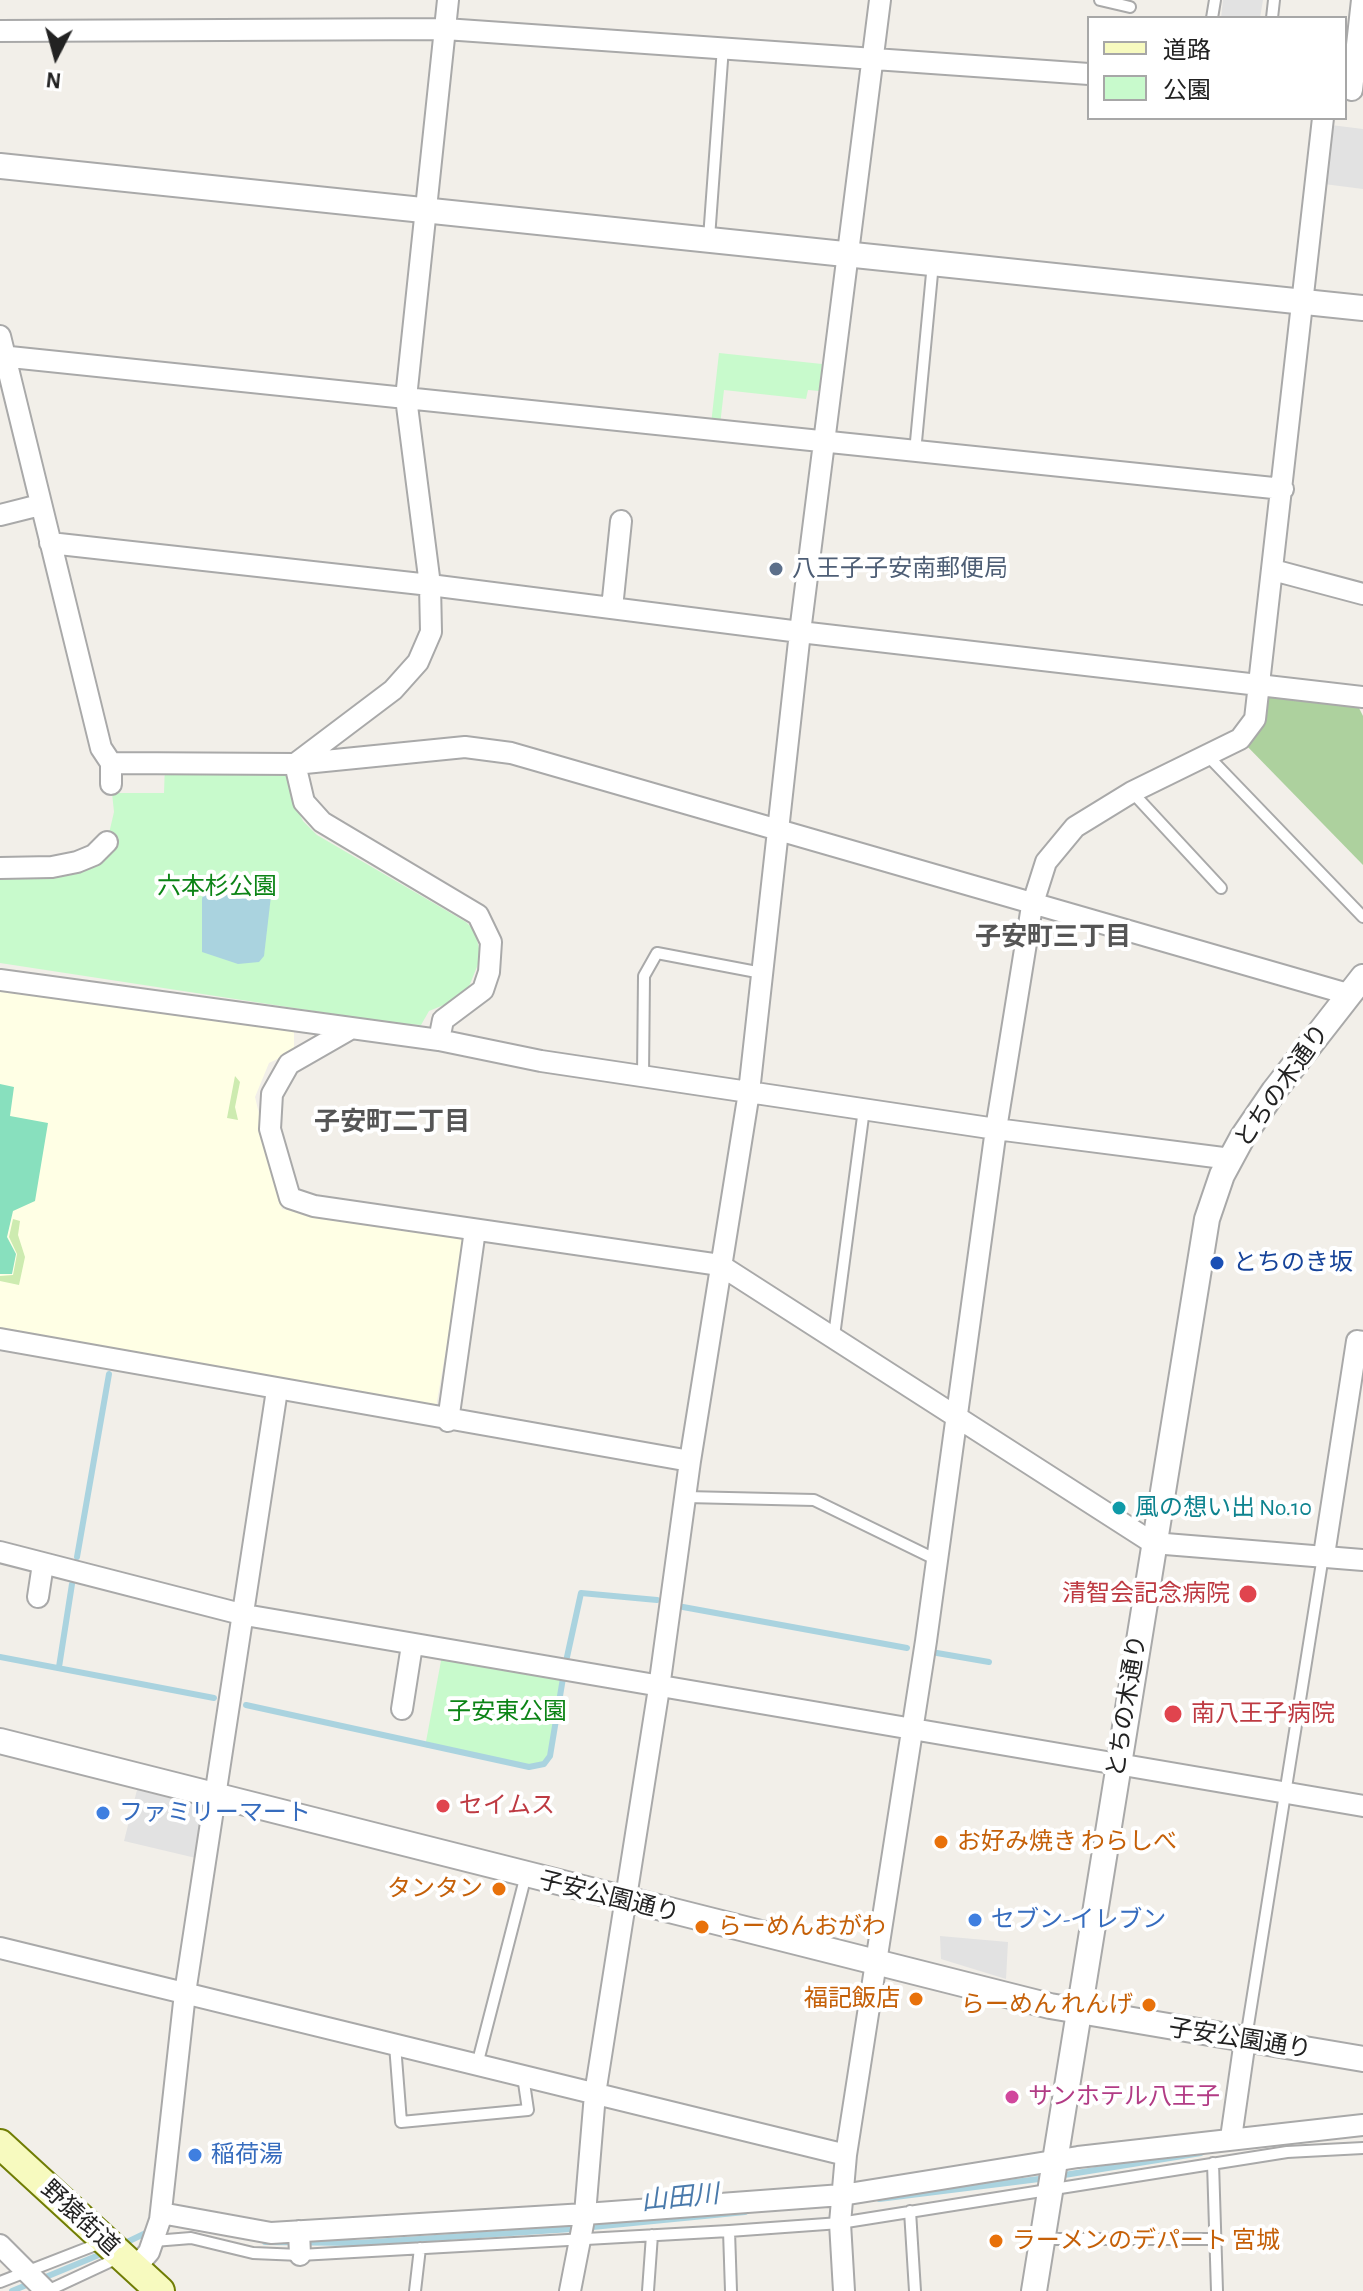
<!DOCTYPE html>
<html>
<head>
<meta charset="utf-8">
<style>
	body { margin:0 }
	#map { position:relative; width:1363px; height:2291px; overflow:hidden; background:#f2efe9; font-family:"Alegreya Sans","Noto Sans JP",sans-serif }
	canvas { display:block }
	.legend { position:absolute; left:1087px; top:16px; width:260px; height:104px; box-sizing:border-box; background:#fff; border:2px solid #a7a7a7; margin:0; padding:10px 14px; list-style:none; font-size:24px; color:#222 }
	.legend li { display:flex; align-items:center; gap:16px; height:40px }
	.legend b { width:40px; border:2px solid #a7a7a7 }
	.north { position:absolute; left:16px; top:16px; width:80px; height:80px; -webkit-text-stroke:6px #fff; paint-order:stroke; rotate:186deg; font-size:22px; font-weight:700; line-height:32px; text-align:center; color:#222 }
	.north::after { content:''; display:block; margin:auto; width:28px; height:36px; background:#222; clip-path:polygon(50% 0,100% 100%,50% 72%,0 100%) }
</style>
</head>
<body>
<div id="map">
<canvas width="1363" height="2291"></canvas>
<ul class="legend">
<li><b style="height:10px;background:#f7fabf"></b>道路</li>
<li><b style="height:22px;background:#c8facc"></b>公園</li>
</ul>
<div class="north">N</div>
</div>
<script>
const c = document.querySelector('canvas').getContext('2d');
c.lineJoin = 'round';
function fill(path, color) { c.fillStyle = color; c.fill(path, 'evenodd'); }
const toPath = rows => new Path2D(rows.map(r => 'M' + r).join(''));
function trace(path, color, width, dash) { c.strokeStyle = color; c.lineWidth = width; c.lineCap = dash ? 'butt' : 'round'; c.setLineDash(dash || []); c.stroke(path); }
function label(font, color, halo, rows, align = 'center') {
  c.font = font + ' "Alegreya Sans","Noto Sans JP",sans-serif'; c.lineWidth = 8; c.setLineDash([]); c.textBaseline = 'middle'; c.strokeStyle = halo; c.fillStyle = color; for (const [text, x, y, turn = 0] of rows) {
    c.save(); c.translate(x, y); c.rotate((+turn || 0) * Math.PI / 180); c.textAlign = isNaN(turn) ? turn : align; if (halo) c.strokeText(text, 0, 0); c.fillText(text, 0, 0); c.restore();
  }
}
fill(toPath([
	[0,986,294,1031,294,1051,269,1063,255,1097,282,1209,465,1240,436,1407,0,1329]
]), '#ffffe5');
fill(toPath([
	[235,1076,240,1082,235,1107,238,1120,227,1118],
	[13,1219,20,1221,18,1235,25,1257,19,1285,0,1281,0,1276,13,1275,17,1254,9,1237]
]), '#cdebb0');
fill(toPath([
	[1272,693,1358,706,1363,716,1363,865,1242,741,1260,705]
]), '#add19e');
fill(toPath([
	[719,353,822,364,819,391,808,390,806,399,724,390,720,425,711,424],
	[165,763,290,764,295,805,303,821,317,835,466,922,475,931,481,957,468,989,456,1000,429,1011,421,1025,392,1023,0,963,0,868,52,867,107,842,114,812,112,793,164,793],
	[443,1650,564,1672,550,1756,544,1764,529,1767,425,1747]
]), '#c8facc');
fill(toPath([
	[0,1084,14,1087,10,1116,48,1123,35,1201,13,1211,7,1237,16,1254,12,1274,0,1274]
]), '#88e0be');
fill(toPath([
	[1223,0,1263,0,1260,18,1221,18],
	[1331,125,1363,129,1363,189,1324,184],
	[137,1790,200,1804,206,1814,200,1859,124,1841],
	[940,1936,1008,1942,1006,1979,941,1959]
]), '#e2e2e2');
fill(toPath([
	[211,886,255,888,271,896,264,956,259,962,238,964,202,952,202,899,204,890]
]), '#aad3df');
trace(toPath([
	[77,1557,109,1374],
	[683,1607,907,1648],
	[937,1653,989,1662],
	[0,1657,214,1698],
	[567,1657,581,1593,657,1600],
	[59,1667,72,1584],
	[246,1705,529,1767,544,1764,550,1756,563,1678],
	[1058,2176,1201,2153],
	[879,2199,1047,2178],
	[265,2242,358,2243,572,2229,745,2212],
	[123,2244,152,2230],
	[12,2291,106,2252]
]), '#aad3df', 6);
const service = toPath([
	[1100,0,1130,7],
	[1212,18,1215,0],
	[1272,18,1274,0],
	[709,238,723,47],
	[915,452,933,263],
	[1207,755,1363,917],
	[1132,792,1221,888],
	[643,1076,644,976,657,953,762,973],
	[834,1336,864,1109],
	[686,1497,814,1500,937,1560],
	[1246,2038,1323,1556],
	[395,2045,401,2122,528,2110,523,2076],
	[477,2065,526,1875],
	[1213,2163,1217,2291],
	[910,2211,915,2291],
	[729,2231,731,2291],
	[1043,2239,1216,2239],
	[154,2241,191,2238,253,2253,300,2255,729,2231,840,2223,1287,2152,1363,2148],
	[0,2282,103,2242],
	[47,2291,120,2257],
	[415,2291,420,2248],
	[648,2291,652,2235]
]);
const minor = toPath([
	[880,0,800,632,1363,697],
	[0,31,445,29,1089,74],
	[1352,90,1362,0],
	[0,336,101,748,111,763,295,764,465,747,511,753,1348,994],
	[0,356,1283,489],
	[0,515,40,505],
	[50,543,430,585,800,632,749,1092,690,1461,659,1688,595,2094,585,2214,570,2291],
	[1273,570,1363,594],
	[612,608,621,521],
	[111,763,111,784],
	[0,868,52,867,77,862,94,855,107,842],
	[0,980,439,1040,541,1061,996,1129,1231,1159],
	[350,1029,289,1064,272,1094,270,1129,290,1198,314,1206,720,1265,1153,1543,1363,1560],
	[439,1040,443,1020,483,990,489,972,491,942,478,915,322,822,304,802,295,764,393,690,418,662,431,632,430,585,406,398,448,0],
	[0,1339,690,1461],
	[448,1421,475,1230],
	[0,1552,245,1615,1363,1806],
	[1324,1555,1357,1341,1363,1342],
	[38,1597,43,1564],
	[402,1709,412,1645],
	[0,1948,846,2155],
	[1231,2138,1245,2040],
	[161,2213,271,2233,585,2214,842,2195,1078,2157,1363,2125],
	[299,2231,300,2255],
	[0,2245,46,2291],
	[135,2268,149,2252,160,2220,185,1993,277,1390],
	[844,2291,840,2223,846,2155,926,1641,996,1129,1032,906,1046,862,1075,827,1132,792,1240,739,1255,719,1323,118]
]);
const tertiary = toPath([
	[0,166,1363,308],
	[0,1741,1050,2006,1363,2059],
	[1034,2291,1207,1219,1222,1175,1242,1138,1274,1091,1363,977]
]);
const secondary = toPath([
	[0,2144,160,2291]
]);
trace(service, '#a9a9a9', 14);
trace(minor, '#a9a9a9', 24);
trace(tertiary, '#a9a9a9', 28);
trace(secondary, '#707d05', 32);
trace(service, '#fff', 10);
trace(minor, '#fff', 20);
trace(tertiary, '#fff', 24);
trace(secondary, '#f7fabf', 28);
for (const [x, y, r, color] of [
	[776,569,8,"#5c6f8a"],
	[1217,1263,8,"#1a4fb4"],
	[1119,1508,8,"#0f9aa8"],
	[1248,1594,10,"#e0444e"],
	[1173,1714,10,"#e0444e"],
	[443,1806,8,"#e0444e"],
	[103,1813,8,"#3f7fe0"],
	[941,1842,8,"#e8710a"],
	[499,1889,8,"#e8710a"],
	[975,1920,8,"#3f7fe0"],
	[702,1927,8,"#e8710a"],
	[916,1999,8,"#e8710a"],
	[1149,2005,8,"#e8710a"],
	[1012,2097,8,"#d1479c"],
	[195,2155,8,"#3f7fe0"],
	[996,2241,8,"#e8710a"]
]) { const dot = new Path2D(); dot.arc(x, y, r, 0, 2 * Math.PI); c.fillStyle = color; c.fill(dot); trace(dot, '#fff', 3); }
label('24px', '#4e5e75', '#fff', [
	["八王子子安南郵便局",792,569]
], 'left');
label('24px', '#0c8416', '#fff', [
	["六本杉公園",217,887],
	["子安東公園",507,1712]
]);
label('24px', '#222', '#fff', [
	["とちの木通り",1282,1086,-55],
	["とちの木通り",1127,1706,-81],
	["子安公園通り",609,1897,14],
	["子安公園通り",1240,2039,9],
	["野猿街道",80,2218,43]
]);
label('24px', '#164399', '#fff', [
	["とちのき坂",1233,1263]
], 'left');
label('24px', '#0d838f', '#fff', [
	["風の想い出 No.10",1135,1508]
], 'left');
label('24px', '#be3a42', '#fff', [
	["清智会記念病院",1230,1594,"right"],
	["南八王子病院",1191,1714],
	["セイムス",459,1806]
], 'left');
label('24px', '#366cbe', '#fff', [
	["ファミリーマート",119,1813],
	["セブン-イレブン",991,1920],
	["稲荷湯",211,2155]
], 'left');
label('24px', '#c56008', '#fff', [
	["お好み焼き わらしべ",957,1842],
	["タンタン",483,1889,"right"],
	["らーめんおがわ",718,1927],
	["福記飯店",900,1999,"right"],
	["らーめん れんげ",1133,2005,"right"],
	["ラーメンのデパート 宮城",1012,2241]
], 'left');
label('24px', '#b23c85', '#fff', [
	["サンホテル八王子",1028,2097]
], 'left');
label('bold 26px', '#555', '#fff', [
	["子安町三丁目",1053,937],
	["子安町二丁目",392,1122]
]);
label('italic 26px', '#4a7aab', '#fff', [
	["山田川",680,2198,-6]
]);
</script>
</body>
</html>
